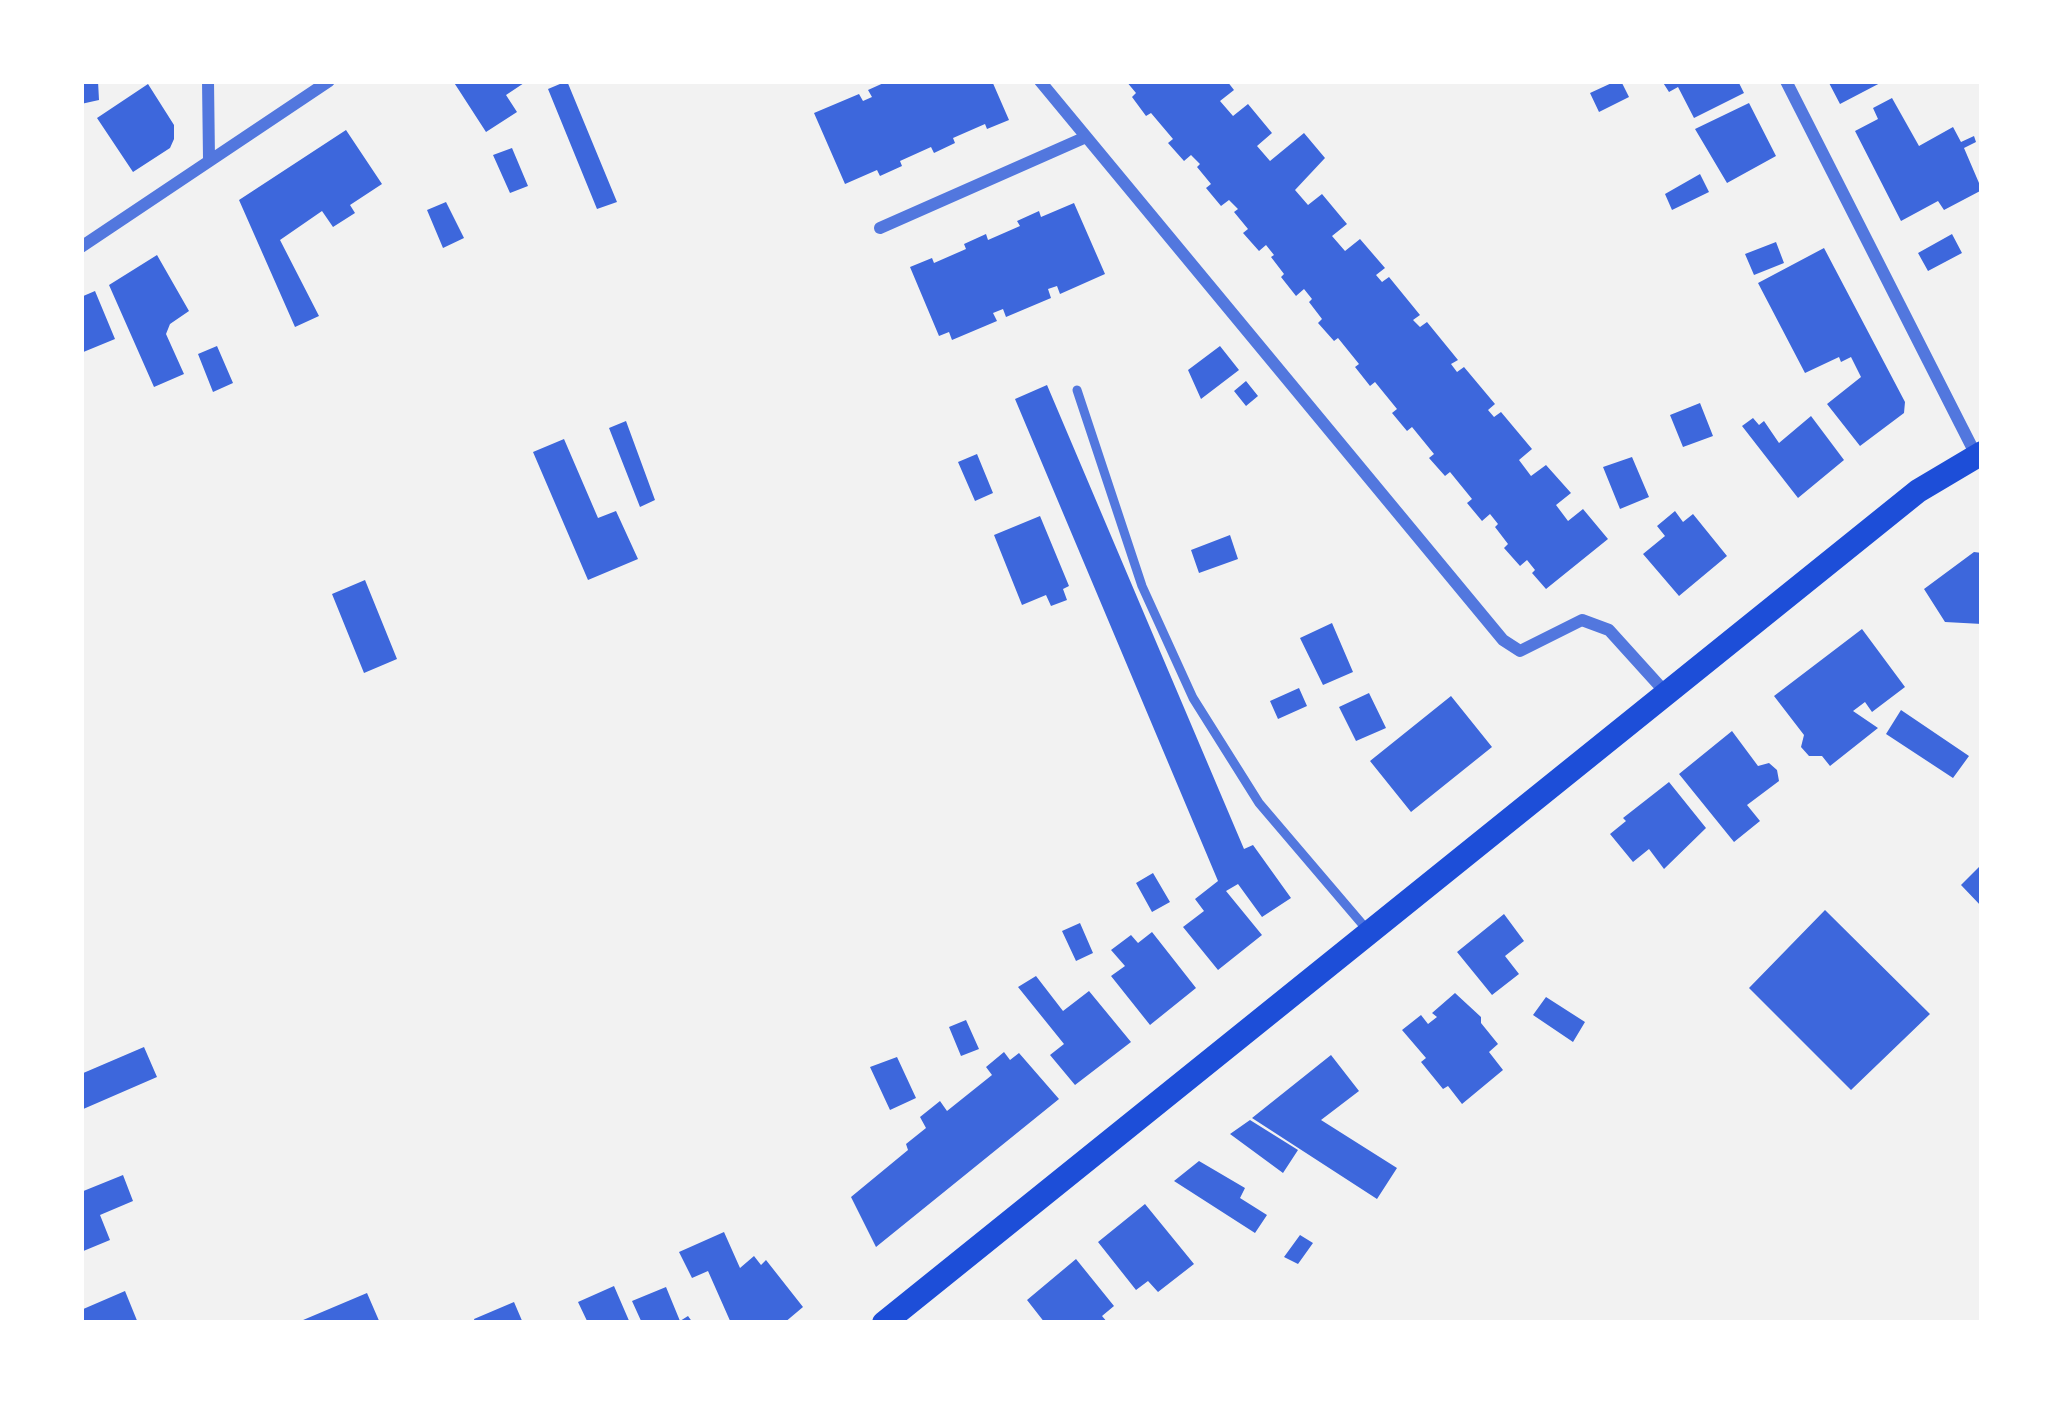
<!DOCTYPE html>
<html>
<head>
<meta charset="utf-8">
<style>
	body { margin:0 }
	#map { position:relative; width:2063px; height:1404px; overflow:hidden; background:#f2f2f2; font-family:Cabin,sans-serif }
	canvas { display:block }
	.frame { position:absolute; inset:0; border:84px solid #fff; pointer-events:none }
</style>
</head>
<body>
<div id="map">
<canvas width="2063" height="1404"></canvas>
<div class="frame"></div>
</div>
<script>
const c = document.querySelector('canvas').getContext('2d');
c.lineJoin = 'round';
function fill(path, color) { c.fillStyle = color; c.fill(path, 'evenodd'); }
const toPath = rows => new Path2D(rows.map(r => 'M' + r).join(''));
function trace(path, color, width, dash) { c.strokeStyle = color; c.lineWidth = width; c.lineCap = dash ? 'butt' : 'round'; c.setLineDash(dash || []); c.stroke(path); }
fill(toPath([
	[81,81,98,81,99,100,81,104],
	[453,81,527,81,506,95,517,112,486,132],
	[567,81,617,202,597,209,548,89],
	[888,81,992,81,1009,120,987,129,985,124,953,138,955,143,934,153,931,147,900,161,902,166,880,176,877,170,845,184,814,113,859,94,863,101,872,97,868,90],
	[1126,81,1227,81,1234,90,1220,101,1233,116,1248,104,1272,133,1257,146,1270,161,1304,133,1325,158,1295,190,1308,205,1322,194,1347,224,1332,236,1345,251,1360,239,1385,268,1376,275,1382,282,1389,277,1420,315,1413,320,1420,327,1427,322,1458,360,1451,364,1457,372,1464,367,1495,404,1488,410,1494,417,1501,412,1532,449,1519,460,1531,476,1546,465,1571,493,1556,505,1568,521,1583,509,1608,539,1546,589,1532,573,1535,570,1527,560,1520,566,1504,548,1508,544,1495,527,1498,524,1490,514,1482,521,1467,503,1472,499,1450,472,1445,476,1429,458,1434,454,1412,427,1407,431,1392,413,1397,409,1375,382,1370,386,1355,367,1359,364,1338,338,1334,341,1318,323,1322,319,1309,302,1312,299,1304,289,1296,296,1281,277,1284,274,1271,257,1274,255,1266,245,1259,251,1243,233,1248,229,1234,212,1238,209,1229,200,1221,206,1206,188,1211,184,1197,167,1200,164,1191,155,1184,161,1168,143,1173,139,1151,113,1146,116,1132,97,1136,93],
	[1616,81,1621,81,1629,97,1599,112,1590,93],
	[1662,81,1738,81,1744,93,1694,118,1678,87,1669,92],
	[1828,81,1884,81,1840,104],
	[148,84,174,125,174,139,170,148,133,172,97,118],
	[1892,98,1919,146,1953,127,1961,142,1974,136,1976,142,1964,148,1982,190,1944,210,1938,201,1901,221,1855,131,1878,119,1873,108],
	[1749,103,1776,156,1727,183,1695,129],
	[346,130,382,184,350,205,355,213,333,227,322,211,280,240,319,316,295,327,239,200],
	[512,148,528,186,510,193,493,155],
	[1700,174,1709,192,1672,210,1665,194],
	[446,202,464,238,443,248,427,210],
	[1074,203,1105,274,1060,294,1057,286,1048,289,1051,298,1006,317,1003,309,993,313,997,321,952,340,949,332,939,336,910,267,932,258,934,263,966,249,964,244,986,234,988,240,1020,226,1017,221,1039,211,1041,217],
	[1952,234,1962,253,1928,271,1918,253],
	[1776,242,1784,263,1754,275,1745,254],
	[1824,248,1905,402,1904,413,1860,446,1827,404,1861,377,1851,357,1841,362,1839,357,1805,373,1758,283],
	[157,255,189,311,170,324,166,334,184,374,154,387,109,285],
	[95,291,115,339,81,353,81,297],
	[217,346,233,383,213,392,198,354],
	[1220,346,1239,370,1201,399,1188,370],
	[1246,381,1258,396,1246,406,1234,391],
	[1047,385,1244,849,1253,845,1291,898,1262,917,1238,884,1226,891,1262,935,1218,970,1183,927,1204,911,1195,899,1218,881,1015,399],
	[1700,403,1713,436,1683,447,1670,415],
	[1811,416,1844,460,1798,498,1742,426,1753,418,1759,425,1764,421,1779,443],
	[626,421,655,500,640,507,609,428],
	[564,439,598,518,616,511,638,559,588,580,533,452],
	[977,454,993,493,975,501,958,462],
	[1632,457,1649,497,1620,509,1603,467],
	[1675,511,1683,522,1693,514,1727,556,1679,596,1643,554,1665,536,1657,526],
	[1040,516,1069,586,1063,589,1067,600,1051,606,1046,595,1022,605,994,535],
	[1230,535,1238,559,1199,573,1191,550],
	[1974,552,1982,553,1982,624,1945,622,1924,589],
	[365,580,397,659,364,673,332,594],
	[1332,623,1353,672,1323,685,1300,638],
	[1862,629,1905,687,1872,712,1865,702,1853,711,1878,728,1830,766,1822,756,1809,756,1801,747,1804,735,1774,696],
	[1299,688,1307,706,1278,719,1270,701],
	[1369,693,1386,728,1356,741,1339,707],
	[1451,696,1492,747,1411,812,1370,761],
	[1901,710,1969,756,1953,778,1886,734],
	[1732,731,1758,766,1769,763,1777,770,1779,781,1747,805,1760,821,1734,842,1679,774],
	[1669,782,1706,828,1664,869,1649,849,1633,862,1610,834,1626,821,1623,818],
	[1982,864,1982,907,1961,885],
	[1153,873,1170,902,1152,912,1136,883],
	[1825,910,1930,1014,1851,1090,1749,988],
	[1504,914,1524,941,1505,956,1519,974,1492,995,1457,952],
	[1080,923,1093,953,1076,961,1062,931],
	[1152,932,1196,988,1150,1025,1111,976,1125,966,1111,950,1131,935,1138,943],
	[1036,976,1063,1011,1089,991,1131,1042,1075,1085,1050,1055,1064,1044,1018,987],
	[1455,993,1481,1017,1481,1023,1498,1044,1489,1052,1503,1070,1462,1104,1448,1086,1443,1089,1421,1062,1426,1058,1402,1030,1421,1015,1428,1024,1437,1017,1432,1013],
	[1546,997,1585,1022,1573,1042,1533,1015],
	[966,1020,979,1049,961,1056,949,1027],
	[144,1047,157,1077,81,1110,81,1074],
	[1004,1052,1010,1060,1019,1053,1059,1099,876,1247,851,1197,908,1150,906,1144,926,1128,920,1117,940,1101,947,1111,992,1075,986,1067],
	[1331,1055,1359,1091,1321,1120,1397,1168,1377,1199,1252,1118],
	[897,1057,916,1098,890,1110,870,1067],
	[1250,1120,1298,1150,1283,1173,1230,1134],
	[1199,1161,1245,1188,1240,1198,1267,1215,1255,1233,1174,1181],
	[123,1175,133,1201,100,1215,110,1240,81,1252,81,1192],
	[1145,1204,1194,1264,1158,1292,1148,1281,1136,1290,1098,1242],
	[724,1232,740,1268,754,1256,761,1265,766,1260,803,1307,784,1323,731,1323,708,1271,692,1278,679,1252],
	[1300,1235,1313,1243,1298,1264,1284,1257],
	[1076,1259,1114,1306,1102,1316,1108,1323,1045,1323,1027,1300],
	[614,1286,630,1323,588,1323,578,1302],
	[666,1287,680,1321,688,1316,693,1323,642,1323,632,1301],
	[125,1291,138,1323,81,1323,81,1310],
	[367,1293,380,1323,296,1323],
	[514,1302,523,1323,475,1323,474,1319]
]), '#3d67dc');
trace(toPath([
	[1077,390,1142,586,1193,698,1259,803,1369,932]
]), '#5277de', 9);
trace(toPath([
	[208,81,209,159],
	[1040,81,1503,640,1520,651,1582,620,1609,630,1666,693],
	[1786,81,1977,457],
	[880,228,1086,137],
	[81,247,329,81]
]), '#5277de', 12);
trace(toPath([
	[884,1323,1918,491,1982,453]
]), '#1d4ed8', 24);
</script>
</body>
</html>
